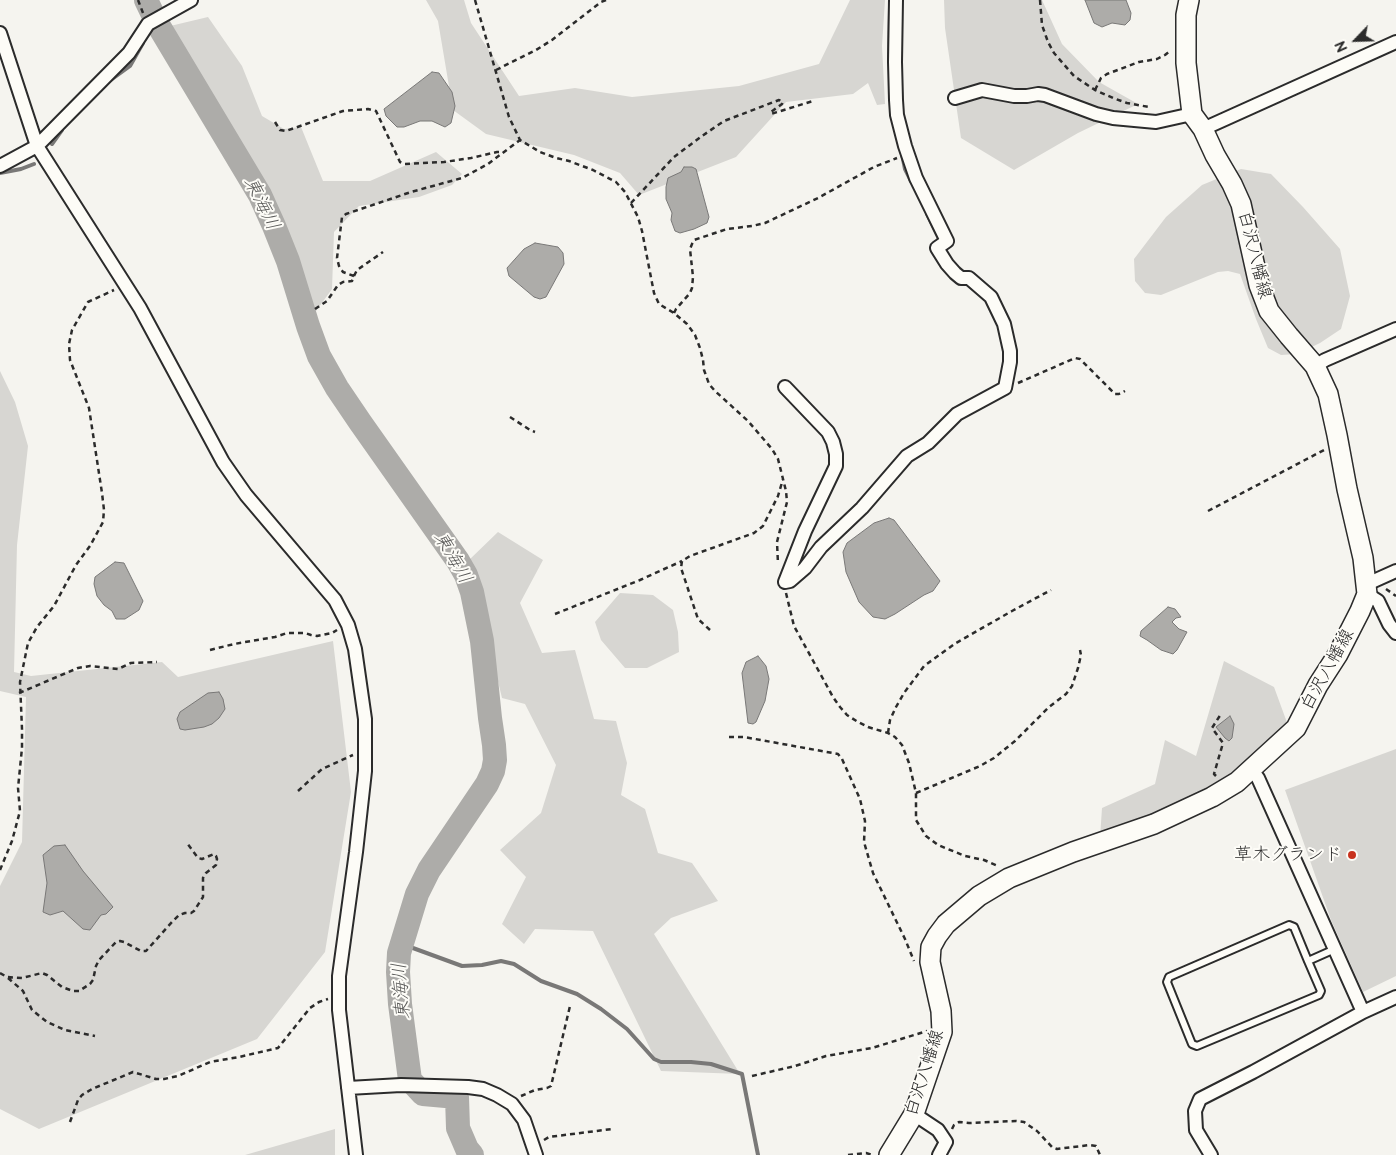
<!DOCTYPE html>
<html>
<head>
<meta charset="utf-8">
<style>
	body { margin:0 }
	#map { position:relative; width:1396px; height:1155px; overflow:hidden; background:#f5f4ef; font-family:"Balsamiq Sans",sans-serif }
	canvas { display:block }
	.north { position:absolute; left:1331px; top:15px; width:50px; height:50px; -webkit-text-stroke:4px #fdfcf7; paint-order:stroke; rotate:246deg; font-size:14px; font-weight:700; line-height:20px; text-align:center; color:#2b2b2b }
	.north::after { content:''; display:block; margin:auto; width:18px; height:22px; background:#2b2b2b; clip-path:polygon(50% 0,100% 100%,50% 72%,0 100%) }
</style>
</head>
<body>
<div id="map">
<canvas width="1396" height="1155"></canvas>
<div class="north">N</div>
</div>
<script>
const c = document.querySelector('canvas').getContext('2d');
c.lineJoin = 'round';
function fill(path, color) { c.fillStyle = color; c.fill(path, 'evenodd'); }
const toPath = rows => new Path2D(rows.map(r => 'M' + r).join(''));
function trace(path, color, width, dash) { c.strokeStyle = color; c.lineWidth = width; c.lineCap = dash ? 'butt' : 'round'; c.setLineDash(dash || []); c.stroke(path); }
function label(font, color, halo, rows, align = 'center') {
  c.font = font + ' "Balsamiq Sans","Klee One",sans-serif'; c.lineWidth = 4; c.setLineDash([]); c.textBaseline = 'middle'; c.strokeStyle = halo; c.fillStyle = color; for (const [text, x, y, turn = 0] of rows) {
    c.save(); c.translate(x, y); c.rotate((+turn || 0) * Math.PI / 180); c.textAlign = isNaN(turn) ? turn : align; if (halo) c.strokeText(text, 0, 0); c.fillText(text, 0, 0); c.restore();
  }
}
fill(toPath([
	[426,0,464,0,471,23,519,96,575,88,632,97,739,86,819,64,850,0,885,0,882,46,885,104,877,105,868,83,853,94,786,102,736,157,639,195,620,173,574,155,486,134,453,110,438,21],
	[944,0,1042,0,1062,44,1099,82,1138,104,1078,133,1014,170,961,138,945,28],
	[208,17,242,66,262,116,284,129,301,127,323,181,370,181,436,152,462,174,452,185,419,197,359,206,334,232,332,289,311,318,294,260,274,209,240,149,166,27],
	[1241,169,1271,174,1303,207,1340,249,1350,296,1341,329,1320,343,1297,354,1281,355,1268,348,1256,319,1240,274,1228,271,1218,272,1161,295,1145,293,1135,281,1134,259,1166,217,1202,185],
	[0,371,15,402,28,446,17,545,14,672,31,676,162,662,178,677,333,641,351,792,325,952,257,1039,39,1129,0,1109,0,886,22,842,26,697,0,691],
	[498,532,543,560,520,603,542,653,575,650,594,719,616,721,627,763,621,795,645,809,658,853,692,863,718,901,671,918,654,934,740,1074,661,1071,593,931,535,929,524,944,502,924,526,877,500,850,541,813,556,765,525,704,502,698,484,624,469,560],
	[620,593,653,595,673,610,678,632,679,652,647,668,625,668,601,640,595,622],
	[1224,661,1274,687,1289,728,1234,777,1204,795,1100,838,1102,808,1155,784,1165,740,1196,756],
	[1396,749,1396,976,1363,992,1331,920,1285,790],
	[335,1129,335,1155,245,1155]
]), '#d7d6d2');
const water = toPath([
	[1085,0,1126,0,1131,13,1130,20,1125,25,1112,23,1102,27,1094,23,1085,0],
	[432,72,439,73,452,92,455,106,451,123,445,127,432,121,420,121,404,127,397,127,386,116,384,109,432,72],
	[684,167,692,167,696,169,709,217,707,223,694,229,680,233,675,231,671,220,672,213,666,199,666,187,668,178,681,172,684,167],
	[535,243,558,247,563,253,564,264,546,297,540,299,534,297,509,276,507,268,524,249,535,243],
	[889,518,894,520,940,581,933,591,924,595,895,614,885,619,873,617,859,602,846,572,843,552,847,543,874,523,889,518],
	[115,562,124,563,143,601,139,610,125,619,116,619,112,611,104,605,97,596,94,584,95,577,115,562],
	[1168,607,1175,609,1181,617,1176,618,1172,622,1179,629,1187,632,1177,650,1173,654,1161,650,1147,640,1140,636,1141,631,1168,607],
	[758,656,766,666,769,679,765,701,756,722,753,724,748,723,742,673,746,662,758,656],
	[219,692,223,699,225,709,219,718,212,724,204,727,185,730,180,729,177,719,180,712,208,693,219,692],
	[1230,716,1234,724,1232,738,1229,741,1225,738,1216,727,1230,716],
	[65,845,83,871,113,907,106,914,101,915,90,930,83,929,63,911,50,915,43,912,47,883,43,855,54,846,65,845]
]);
fill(water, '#adaca9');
trace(water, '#797877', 1);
trace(toPath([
	[889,61,890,8],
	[108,82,130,66,143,43],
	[52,144,62,130],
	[902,154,905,169,911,181],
	[0,173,21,169,34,164],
	[927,214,939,239],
	[402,944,462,966,482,965,501,961,514,964,541,981,577,994,601,1009,627,1029,654,1059,661,1062,691,1062,711,1064,742,1074,758,1155]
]), '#797877', 4);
trace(toPath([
	[146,0,157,23,260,195,274,226,288,261,308,326,319,356,337,388,360,422,458,561,466,575,472,592,482,641,490,718,494,745,495,760,493,771,487,784,429,870,417,894,399,953,398,972,400,1004,410,1080,423,1094,457,1097,458,1128,467,1149,472,1155]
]), '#adaca9', 24);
const service = toPath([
	[1308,961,1321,991,1319,995,1197,1046,1192,1044,1167,982,1169,977,1289,925,1294,927,1308,961,1335,949]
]);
const minor = toPath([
	[0,33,37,146,140,308,223,462,246,495,335,600,348,625,355,649,365,719,365,771,356,852,339,976,339,1010,356,1155],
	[955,98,982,90,1014,96,1027,96,1038,94,1045,95,1096,114,1113,118,1156,122,1192,114],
	[1203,129,1396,42],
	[0,166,37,146,129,53,148,24,191,0],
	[1315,366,1325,360,1396,329],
	[785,387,828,432,833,442,836,454,836,466,805,531,785,582,790,581,805,568,821,547,862,508,907,456,928,443,957,414,1005,388,1010,362,1010,351,1004,324,991,297,969,278,961,278,955,273,947,264,937,248,947,241,916,178,905,146,897,115,896,100,895,62,896,0],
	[1367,584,1396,571],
	[1367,594,1378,601,1389,624,1396,633],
	[1252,770,1258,778,1363,1012],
	[348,1088,401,1085,468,1087,483,1089,497,1095,512,1104,524,1120,536,1155],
	[914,1114,938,1130,946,1142,939,1155],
	[1211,1155,1196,1130,1195,1111,1200,1099,1253,1072,1363,1012,1396,997]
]);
const secondary = toPath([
	[889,1155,914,1114,942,1032,941,1011,930,962,931,947,937,936,946,924,979,896,1009,878,1073,852,1154,824,1212,797,1237,782,1296,728,1318,685,1338,654,1360,611,1367,594,1363,558,1347,489,1337,435,1328,394,1315,366,1289,336,1269,311,1259,285,1241,204,1232,184,1215,155,1203,129,1192,114,1186,63,1186,15,1189,0]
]);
trace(service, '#2b2b2b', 10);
trace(minor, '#2b2b2b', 16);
trace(secondary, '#2b2b2b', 22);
trace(toPath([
	[138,0,143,13],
	[475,0,509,117,520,140,540,152,556,158,569,161,593,170,616,182,625,192,638,217,642,231,654,293,659,304,674,313,687,324,695,335,700,348,703,360,704,370,709,384,715,391,748,421,772,449,778,459,786,491,787,502,777,542,778,564],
	[1040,0,1042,25,1048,42,1054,53,1074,76,1095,90,1113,98,1127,103,1149,107],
	[496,70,536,50,552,40,601,2,606,0],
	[1095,90,1101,78,1107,74,1139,62,1157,59,1165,55,1170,51],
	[275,122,280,130,286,131,343,111,368,109,376,111,400,162,405,164,444,162,471,158,497,152,501,152],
	[631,203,674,157,702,136,724,121,779,100,783,102,782,104,771,112,771,114,813,101],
	[354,276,357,270,383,252],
	[315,309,327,301,338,285,343,282,352,281,354,276,343,272,339,266,337,258,342,217,346,214,411,192,462,178,488,164,520,140],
	[674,313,676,309,690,293,692,288,693,277,690,249,692,244,694,240,727,229,752,226,765,223,818,198,874,167,897,158],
	[1018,383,1075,358,1080,359,1115,394,1119,394,1125,391],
	[510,417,530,430,535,432],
	[1208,511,1324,450],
	[1386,589,1396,596],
	[786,593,794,626,833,697,840,707,847,715,858,722,868,727,888,733,895,737,902,745,909,763,916,793,916,820,926,836,938,845,965,856,984,860,998,866],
	[555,614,640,580,682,561],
	[710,630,698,619,681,568,682,561,690,556,754,533,763,526,778,496,783,479],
	[210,650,234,644,275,637,287,633,305,633,311,635,317,636,332,633,337,630],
	[19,693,78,668,90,666,118,669,131,663,157,662],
	[888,733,890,720,896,707,904,693,924,666,956,643,1012,611,1051,590],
	[729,737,744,737,838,754,842,759,860,799,865,821,864,842,873,873,905,939,914,961],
	[1216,776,1214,774,1223,743,1212,728,1221,714],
	[298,791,322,769,353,755],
	[916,793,980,766,994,758,1015,741,1049,707,1066,694,1072,686,1078,668,1081,655,1080,650],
	[0,870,12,841,20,811,18,788,22,748,22,729,20,682,28,643,37,627,54,606,76,565,90,546,103,522,104,510,102,493,89,408,70,360,69,344,72,330,88,302,114,290],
	[0,973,7,977,22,978,42,973,47,975,62,987,73,991,79,991,90,984,93,980,96,966,99,960,116,942,120,941,124,942,141,951,146,951,172,922,179,915,185,913,191,913,194,911,203,897,203,878,206,873,216,865,217,859,216,856,214,854,202,859,198,858,187,843],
	[8,978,23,991,32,1010,47,1022,65,1030,95,1036],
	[752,1076,795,1066,826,1056,872,1048,927,1031],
	[521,1096,535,1090,547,1088,551,1086,570,1006],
	[70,1122,78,1100,82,1095,92,1089,133,1072,156,1079,164,1079,178,1076,210,1062,239,1057,278,1048,310,1008,319,1002,328,999],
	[952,1129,954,1125,959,1122,969,1123,1016,1121,1024,1122,1037,1131,1052,1147,1057,1149,1090,1145,1096,1146,1100,1155],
	[544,1140,549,1137,612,1129],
	[848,1155,866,1153,872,1155]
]), '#2b2b2b', 2.5, [5, 4]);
trace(service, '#fdfcf7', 6);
trace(minor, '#fdfcf7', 12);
trace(secondary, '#fdfcf7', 19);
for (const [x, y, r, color] of [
	[1352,855,5,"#c8321e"]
]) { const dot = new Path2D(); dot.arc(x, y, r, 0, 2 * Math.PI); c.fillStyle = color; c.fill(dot); trace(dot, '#fdfcf7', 2); }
label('18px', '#2b2b2b', '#fdfcf7', [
	["白沢八幡線",1254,255,76],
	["白沢八幡線",1328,670,-61],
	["白沢八幡線",925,1073,-72]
]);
label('18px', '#2b2b2b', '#fdfcf7', [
	["草木グランド",1342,855]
], 'right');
label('italic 19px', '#585857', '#fdfcf7', [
	["東海川",261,204,64],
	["東海川",452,558,60],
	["東海川",402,991,-94]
]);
</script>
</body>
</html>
